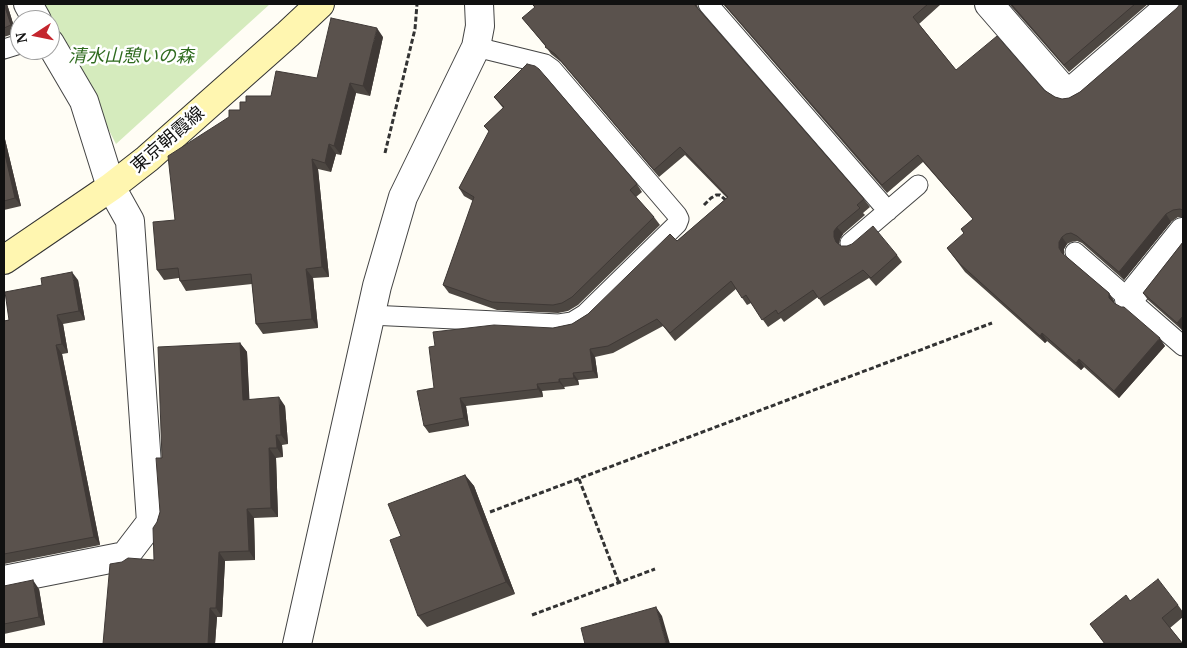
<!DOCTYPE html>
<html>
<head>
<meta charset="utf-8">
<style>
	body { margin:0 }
	#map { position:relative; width:1187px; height:648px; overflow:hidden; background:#fffdf5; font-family:"PT Serif",serif }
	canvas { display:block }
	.frame { position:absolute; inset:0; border:5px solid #111; pointer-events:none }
	.north { position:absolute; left:10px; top:10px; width:50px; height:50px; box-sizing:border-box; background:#fff; border:1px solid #a0a0a0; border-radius:50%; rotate:259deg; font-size:14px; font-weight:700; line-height:20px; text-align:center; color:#111 }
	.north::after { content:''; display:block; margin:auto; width:18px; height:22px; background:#c4262e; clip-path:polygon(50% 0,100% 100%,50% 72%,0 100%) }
</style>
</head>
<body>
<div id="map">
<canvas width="1187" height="648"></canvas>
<div class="frame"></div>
<div class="north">N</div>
</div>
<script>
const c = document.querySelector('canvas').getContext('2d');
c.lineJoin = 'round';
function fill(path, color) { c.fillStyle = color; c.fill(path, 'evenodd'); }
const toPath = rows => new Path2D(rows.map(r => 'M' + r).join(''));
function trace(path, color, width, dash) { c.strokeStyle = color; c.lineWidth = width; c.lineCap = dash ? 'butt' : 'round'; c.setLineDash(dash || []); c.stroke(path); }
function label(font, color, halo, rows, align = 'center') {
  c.font = font + ' "PT Serif","Noto Sans JP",serif'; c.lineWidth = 5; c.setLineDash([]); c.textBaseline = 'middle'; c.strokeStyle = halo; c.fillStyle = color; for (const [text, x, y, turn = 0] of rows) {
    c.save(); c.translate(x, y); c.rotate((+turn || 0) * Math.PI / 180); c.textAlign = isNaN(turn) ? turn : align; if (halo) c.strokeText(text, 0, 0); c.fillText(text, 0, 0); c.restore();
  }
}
fill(toPath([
	[44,4,270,4,116,144]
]), '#d5ebbd');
const lane = toPath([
	[708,4,888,211],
	[4,49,20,44],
	[850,243,918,185],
	[1075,252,1183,346],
	[370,315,559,324,572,322,585,314,677,224,679,219,677,215,552,69,545,64,476,47]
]);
const street = toPath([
	[28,4,37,20],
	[989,4,1061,87,1068,91,1075,88,1172,4],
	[1129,299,1183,232],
	[4,580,125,556,151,522,130,221,111,187,84,101,50,43],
	[297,644,377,286,403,197,476,47,480,26,479,4]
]);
const secondary = toPath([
	[4,260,111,187,147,159,288,34,320,4]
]);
trace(lane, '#444', 21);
trace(street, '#444', 30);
trace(secondary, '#333', 30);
trace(toPath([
	[385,153,415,29,417,4],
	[704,205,711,198,716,195,720,195,728,202],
	[579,479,619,583],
	[490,512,992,323],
	[532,615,655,569]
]), '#333', 3, [5, 2.5]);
trace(lane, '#fff', 19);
trace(street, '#fff', 28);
trace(secondary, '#fff6b0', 28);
fill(toPath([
	[4,4,7,4,16,33,4,37],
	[532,4,697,4,698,8,864,199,870,207,863,213,865,215,843,234,840,239,839,244,841,246,897,255,902,262,876,286,869,278,824,306,818,297,784,322,781,318,768,327,751,303,747,305,736,289,675,341,663,326,613,353,595,357,598,378,578,380,579,385,564,387,565,389,542,391,543,397,466,406,469,426,429,433,424,426,434,388,553,328,572,324,588,314,677,241,727,198,685,155,659,177,561,62,551,54,546,47,528,25,522,18,535,8],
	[723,4,939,4,940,5,919,24,956,70,1044,90,1055,97,1062,99,1069,98,1080,92,1183,4,1183,217,1178,217,1171,222,1124,280,1082,243,1077,241,1071,242,1067,244,1064,249,1064,255,1109,293,1114,301,1114,304,1165,346,1119,398,1084,367,1081,370,1047,341,1045,343,965,272,947,248,964,234,961,229,973,219,923,162,887,193],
	[1009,4,1148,4,1069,72],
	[383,37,370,96,356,93,341,155,336,154,331,172,318,169,329,277,313,278,318,328,263,334,256,324,252,284,186,291,180,281,179,278,164,280,157,270,175,220,240,110,246,102,271,96,317,78],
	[494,97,637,184,642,192,636,197,654,217,660,225,578,305,568,311,558,313,497,310,449,293,443,285,473,201,464,196,459,188,489,132,484,126,503,108],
	[4,135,21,206,4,210],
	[1183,242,1182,330,1148,300,1143,293],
	[78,280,85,320,63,324,68,353,62,354,100,545,4,564,4,321,9,320],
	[240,343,247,352,249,399,285,406,288,444,282,445,283,457,276,458,278,517,254,518,255,560,225,561,222,617,217,617,215,644,103,644,154,560,157,522,160,512],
	[465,475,474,486,515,594,427,627,418,616,401,536],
	[4,586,39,589,45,625,4,634],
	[1130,601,1178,605,1183,612,1183,617,1170,628,1183,644,1105,644,1090,624]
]), '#4d4742');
fill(toPath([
	[4,4,7,4,16,33,11,25],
	[377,28,383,37,370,96,363,86],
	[350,83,356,93,341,155,334,146],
	[4,135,21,206,15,198,4,150],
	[329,144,336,154,331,172,325,163],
	[312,159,318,169,329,277,322,267],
	[1166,214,1171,222,1124,280,1119,272],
	[837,227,843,234,840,239,839,245,836,242,834,237,834,231],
	[1062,237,1067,244,1064,249,1064,255,1059,248,1059,242],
	[306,269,313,278,318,328,312,319],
	[72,272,78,280,85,320,79,311],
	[1109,293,1114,301,1115,305,1109,298],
	[57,315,63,324,68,353,62,344],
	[1183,316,1183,329,1182,330,1177,323],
	[1042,333,1047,341,1045,343,1040,336],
	[1160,338,1165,346,1119,398,1114,391],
	[240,343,247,352,250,409,243,400],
	[56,345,62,354,100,545,94,537],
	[590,349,595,357,598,378,593,371],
	[1079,359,1084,367,1081,370,1076,363],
	[573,373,578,380,579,385,574,378],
	[559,379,564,387,565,389,559,382],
	[537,384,542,391,543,397,538,389],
	[279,397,285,406,288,444,281,435],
	[460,398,466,406,469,426,464,418],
	[276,435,282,445,283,457,277,448],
	[269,448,276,458,278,517,271,508],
	[465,475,474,486,515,594,506,582],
	[247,509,254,518,255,560,249,551],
	[219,552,225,561,222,617,216,608],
	[33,580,39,589,45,625,39,617],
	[656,607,662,616,670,644,667,644,666,643],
	[210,608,217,617,215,644,208,644]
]), '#3f3936');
const building = toPath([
	[4,4,11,25,4,28,4,4],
	[532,4,694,4,864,199,857,205,860,208,837,227,834,231,834,237,836,242,841,246,847,246,852,244,873,226,897,255,871,278,863,270,819,299,813,290,778,314,776,310,762,320,746,295,742,298,731,281,670,333,657,319,608,346,590,349,593,371,573,373,574,378,559,379,559,382,537,384,538,389,460,398,464,418,424,426,417,391,434,388,429,347,435,346,433,332,494,325,553,328,572,324,588,314,670,234,677,241,728,197,680,147,654,170,555,54,545,47,546,46,522,18,535,7,532,4],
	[724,4,928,4,913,17,956,70,997,36,1044,90,1055,97,1062,99,1069,98,1080,92,1177,8,1180,4,1183,4,1183,210,1180,209,1173,210,1166,214,1119,272,1077,236,1071,233,1066,234,1062,237,1059,242,1059,248,1062,253,1109,293,1109,298,1114,303,1121,307,1124,307,1160,338,1114,391,1079,359,1076,363,1042,333,1040,336,960,264,947,248,964,233,961,229,973,219,918,155,882,185,724,4],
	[1011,4,1135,4,1064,65,1011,4],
	[331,18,377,28,363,86,350,83,334,146,329,144,325,163,312,159,322,267,306,269,312,319,256,324,251,274,180,281,178,268,157,270,153,222,175,220,168,156,229,117,229,110,240,110,240,102,246,102,246,96,271,96,276,71,317,78,331,18],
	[527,64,535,66,539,69,637,184,630,190,654,217,572,297,562,303,553,305,492,302,443,285,474,197,459,188,489,131,484,126,504,107,494,97,527,64],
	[4,150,15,198,4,201,4,150],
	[1183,242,1183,316,1177,323,1143,293,1183,242],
	[72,272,79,311,57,315,62,344,56,345,94,537,4,554,4,321,9,320,5,292,42,285,41,278,72,272],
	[240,343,243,400,279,397,281,435,276,435,277,448,269,448,271,508,247,509,249,551,219,552,216,608,210,608,208,644,103,644,110,564,122,562,128,558,154,560,153,528,157,522,160,512,156,458,162,458,158,347,240,343],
	[465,475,506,582,418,616,390,540,401,536,388,504,465,475],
	[1158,579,1178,605,1162,618,1183,644,1105,644,1090,624,1126,595,1130,601,1158,579],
	[33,580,39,617,4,624,4,586,33,580],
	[656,607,666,643,661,644,585,644,581,628,656,607]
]);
fill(building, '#5a524d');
trace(building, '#3f3936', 1);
label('italic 18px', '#2f6b1f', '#fff', [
	["清水山憩いの森",131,57]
]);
label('18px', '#111', '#fff', [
	["東京朝霞線",168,140,-41]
]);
</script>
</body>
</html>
